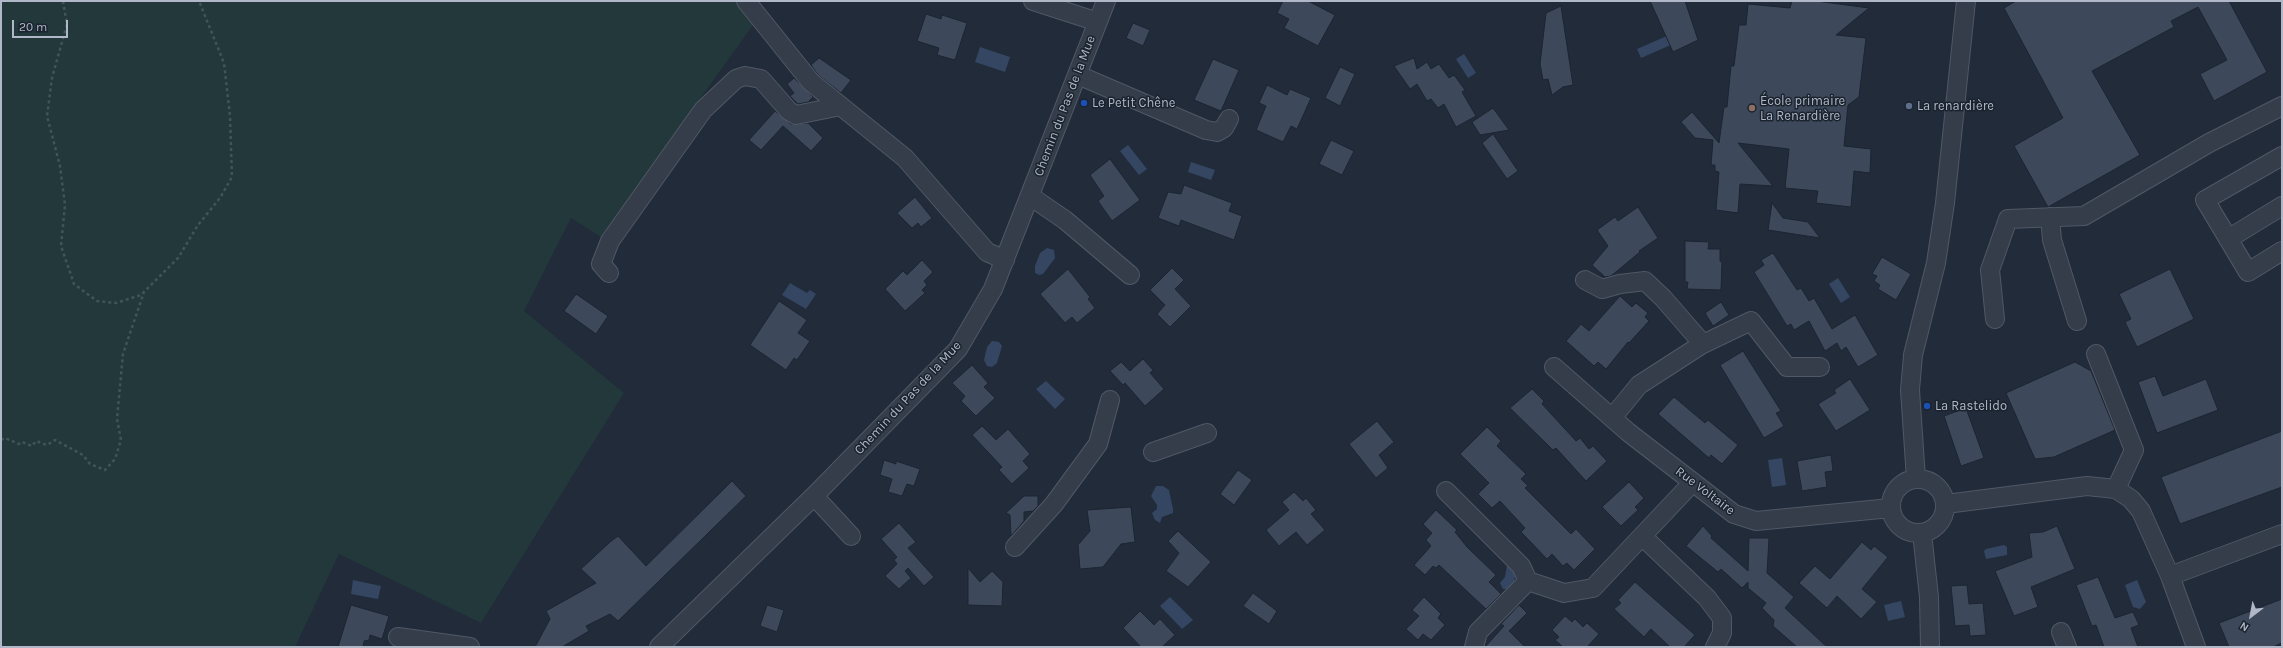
<!DOCTYPE html>
<html>
<head>
<meta charset="utf-8">
<style>
	body { margin:0 }
	#map { position:relative; width:2283px; height:648px; overflow:hidden; background:#212b3a; font-family:Karla,sans-serif }
	canvas { display:block }
	.frame { position:absolute; inset:0; border:2px solid #b0b8c7; pointer-events:none }
	.north { position:absolute; left:2231px; top:596px; width:40px; height:40px; -webkit-text-stroke:3px #1b232f; paint-order:stroke; rotate:212deg; font-size:11px; font-weight:700; line-height:16px; text-align:center; color:#b0b8c7 }
	.north::after { content:''; display:block; margin:auto; width:14px; height:18px; background:#b0b8c7; clip-path:polygon(50% 0,100% 100%,50% 72%,0 100%) }
	.scale { position:absolute; left:12px; top:20px; width:56px; height:18px; box-sizing:border-box; border:2px solid #b0b8c7; border-top:0; padding-left:5px; font-size:12px; line-height:14px; white-space:nowrap; color:#b0b8c7; -webkit-text-stroke:3px #1b232f; paint-order:stroke }
</style>
</head>
<body>
<div id="map">
<canvas width="2283" height="648"></canvas>
<div class="frame"></div>
<div class="north">N</div>
<div class="scale">20 m</div>
</div>
<script>
const c = document.querySelector('canvas').getContext('2d');
c.lineJoin = 'round';
function fill(path, color) { c.fillStyle = color; c.fill(path, 'evenodd'); }
const toPath = rows => new Path2D(rows.map(r => 'M' + r).join(''));
function trace(path, color, width, dash) { c.strokeStyle = color; c.lineWidth = width; c.lineCap = dash ? 'butt' : 'round'; c.setLineDash(dash || []); c.stroke(path); }
function label(font, color, halo, rows, align = 'center') {
  c.font = font + ' Karla,sans-serif'; c.lineWidth = 3; c.setLineDash([]); c.textBaseline = 'middle'; c.strokeStyle = halo; c.fillStyle = color; for (const [text, x, y, turn = 0] of rows) {
    c.save(); c.translate(x, y); c.rotate((+turn || 0) * Math.PI / 180); c.textAlign = isNaN(turn) ? turn : align; if (halo) c.strokeText(text, 0, 0); c.fillText(text, 0, 0); c.restore();
  }
}
fill(toPath([
	[1,1,740,1,753,25,601,237,571,218,524,311,624,393,481,623,339,554,295,647,1,647]
]), '#23383b');
fill(toPath([
	[1669,35,1673,44,1641,58,1637,49],
	[980,47,1010,57,1005,72,975,62],
	[1464,54,1476,73,1468,78,1456,59],
	[1128,145,1147,169,1139,175,1120,151],
	[1191,162,1215,170,1211,180,1188,172],
	[1047,248,1054,250,1055,258,1043,274,1039,275,1035,273,1035,266,1040,253],
	[1838,278,1850,297,1841,303,1829,284],
	[790,283,807,293,810,290,816,294,806,309,782,295],
	[992,341,999,342,1002,346,997,363,992,367,987,366,984,360,987,347],
	[1046,381,1065,399,1055,409,1036,389],
	[1782,458,1786,485,1772,487,1768,460],
	[1156,486,1163,486,1169,490,1173,509,1173,513,1162,517,1160,523,1155,520,1152,513,1157,509,1157,505,1151,496],
	[2004,545,2007,547,2007,555,1986,559,1984,551,1986,549],
	[1507,565,1516,572,1514,582,1510,589,1503,589,1500,583,1505,577],
	[353,580,381,586,378,599,351,594],
	[2137,580,2146,602,2140,609,2133,607,2125,585],
	[1170,597,1193,620,1182,629,1160,606],
	[1901,601,1905,617,1888,621,1884,605]
]), '#354662');
const building = toPath([
	[1283,1,1308,1,1335,15,1318,46,1284,28,1289,19,1277,13,1283,1],
	[1650,1,1685,1,1698,40,1673,52,1650,1],
	[1792,1,1816,1,1869,8,1836,35,1866,38,1859,97,1848,105,1844,146,1871,149,1870,173,1854,171,1851,207,1816,203,1818,191,1785,188,1789,149,1738,143,1773,186,1740,184,1738,213,1716,210,1719,172,1715,171,1715,165,1711,165,1713,140,1695,138,1681,122,1692,112,1719,143,1724,107,1727,107,1731,66,1734,66,1739,25,1746,25,1748,4,1790,8,1792,1],
	[2016,1,2229,1,2267,72,2214,101,2200,74,2227,60,2198,7,2171,21,2174,27,2092,71,2140,155,2048,207,2014,146,2063,118,2004,8,2016,1],
	[1561,6,1573,85,1563,87,1552,95,1548,79,1543,80,1540,64,1546,13,1561,6],
	[926,14,941,19,942,15,967,23,955,60,937,55,939,48,917,41,926,14],
	[1133,23,1150,30,1143,46,1126,38,1133,23],
	[819,58,851,80,841,93,818,75,811,65,819,58],
	[1414,58,1417,69,1427,62,1431,69,1439,64,1449,78,1454,75,1465,90,1462,92,1476,116,1456,127,1444,104,1438,108,1431,99,1427,101,1417,84,1410,89,1394,66,1414,58],
	[1213,59,1239,70,1221,111,1194,100,1213,59],
	[1340,67,1355,74,1340,106,1325,98,1340,67],
	[794,78,813,97,808,102,798,104,790,96,794,93,787,84,794,78],
	[1267,85,1287,95,1290,89,1311,98,1297,129,1291,126,1283,142,1256,130,1266,106,1259,103,1267,85],
	[1493,108,1509,130,1480,135,1472,122,1493,108],
	[775,111,791,124,808,123,823,138,811,151,783,126,761,150,749,140,775,111],
	[1493,134,1518,171,1507,179,1482,143,1493,134],
	[1331,140,1354,151,1342,175,1319,164,1331,140],
	[1110,159,1140,200,1112,221,1098,201,1104,196,1090,175,1110,159],
	[1184,185,1232,203,1229,211,1242,216,1234,240,1181,220,1179,226,1158,218,1168,192,1181,194,1184,185],
	[915,197,932,218,921,227,918,223,912,228,897,213,915,197],
	[1772,203,1783,218,1808,222,1820,238,1768,230,1772,203],
	[1638,207,1658,238,1639,251,1640,252,1611,276,1605,277,1592,265,1608,246,1597,230,1615,217,1618,221,1638,207],
	[1685,241,1709,242,1708,249,1720,249,1720,261,1722,262,1721,290,1687,289,1688,282,1685,282,1685,241],
	[1773,253,1797,290,1801,288,1809,301,1814,298,1832,329,1855,315,1878,355,1858,367,1846,347,1841,351,1837,343,1825,351,1809,321,1794,330,1791,324,1787,326,1754,272,1764,265,1761,260,1773,253],
	[1882,257,1911,274,1896,300,1878,289,1880,285,1874,281,1877,276,1872,274,1882,257],
	[922,260,933,272,924,281,927,285,922,290,925,293,905,311,885,289,903,271,907,275,922,260],
	[1172,268,1184,280,1175,289,1191,306,1170,327,1157,314,1165,305,1150,290,1172,268],
	[1068,269,1090,297,1088,299,1095,308,1077,323,1072,317,1065,323,1040,294,1068,269],
	[2170,269,2194,319,2137,347,2125,322,2131,319,2119,294,2170,269],
	[576,294,608,316,596,334,564,311,576,294],
	[1620,296,1632,307,1636,303,1648,313,1645,317,1649,321,1629,343,1628,342,1606,369,1598,362,1594,366,1566,341,1581,324,1589,331,1620,296],
	[779,301,807,320,798,333,810,341,797,360,794,358,786,370,750,345,779,301],
	[1721,302,1729,315,1713,326,1705,313,1721,302],
	[1743,351,1781,411,1776,413,1784,426,1764,438,1720,365,1743,351],
	[1143,359,1153,370,1150,373,1164,389,1145,406,1125,383,1123,385,1110,371,1121,362,1130,371,1143,359],
	[2075,362,2091,371,2115,430,2054,457,2035,459,2006,393,2075,362],
	[972,365,988,383,984,387,995,398,976,416,961,401,965,396,952,383,972,365],
	[2155,376,2163,396,2206,379,2218,410,2157,433,2138,382,2155,376],
	[1850,379,1870,410,1836,431,1818,404,1836,393,1834,390,1850,379],
	[1532,389,1544,401,1542,404,1576,441,1580,438,1589,449,1593,446,1607,461,1586,481,1556,448,1553,450,1510,408,1532,389],
	[1674,397,1705,423,1708,420,1738,445,1722,464,1711,455,1709,458,1658,414,1674,397],
	[1966,408,1984,458,1961,466,1944,416,1966,408],
	[1377,421,1394,442,1379,455,1388,468,1376,478,1349,444,1377,421],
	[982,426,996,440,1008,429,1030,454,1023,461,1029,468,1012,484,999,470,1002,467,972,435,982,426],
	[1487,427,1501,441,1497,446,1526,474,1521,479,1528,486,1525,488,1571,534,1576,529,1595,549,1574,570,1567,563,1563,566,1552,554,1547,559,1521,532,1525,528,1500,501,1492,508,1478,494,1489,483,1460,454,1487,427],
	[2282,431,2282,487,2180,524,2161,477,2282,431],
	[1831,455,1833,471,1825,472,1827,487,1802,491,1797,461,1831,455],
	[884,460,896,464,896,461,920,469,914,486,907,484,902,496,888,492,892,479,880,475,884,460],
	[1238,470,1252,480,1234,505,1220,494,1238,470],
	[732,481,746,496,618,621,610,614,586,626,589,631,562,647,535,647,550,619,546,611,596,583,581,569,610,542,618,536,646,566,732,481],
	[1629,482,1644,498,1635,507,1638,510,1621,526,1602,507,1629,482],
	[1294,492,1303,501,1306,498,1316,510,1311,514,1325,530,1307,545,1296,532,1279,546,1266,530,1289,510,1282,502,1294,492],
	[1024,496,1038,496,1038,506,1033,511,1024,512,1024,521,1011,536,1010,515,1006,513,1024,496],
	[1131,507,1135,542,1121,544,1103,567,1080,569,1078,545,1090,531,1087,510,1131,507],
	[1436,510,1457,530,1455,532,1467,547,1496,575,1489,582,1501,594,1486,609,1439,565,1436,568,1433,566,1425,575,1414,565,1431,546,1426,540,1432,533,1423,524,1436,510],
	[899,523,916,542,908,548,934,577,924,586,908,568,905,571,911,578,899,589,885,576,897,564,894,560,897,557,881,539,899,523],
	[1703,526,1712,536,1711,538,1748,571,1749,538,1769,538,1767,573,1794,597,1785,608,1827,647,1797,647,1773,626,1774,620,1762,608,1766,603,1748,588,1748,582,1742,588,1721,569,1718,572,1686,546,1703,526],
	[2057,526,2075,569,2031,587,2038,607,2014,616,1995,571,2032,557,2029,533,2043,532,2057,526],
	[1178,531,1211,562,1188,587,1166,571,1179,553,1168,541,1178,531],
	[1862,542,1871,550,1874,546,1888,557,1862,589,1877,602,1861,619,1837,596,1827,608,1799,583,1815,566,1830,579,1862,542],
	[968,568,980,582,992,571,1003,582,1002,606,968,605,968,568],
	[2098,577,2115,618,2133,612,2139,625,2131,628,2138,647,2104,647,2096,625,2092,626,2076,585,2098,577],
	[1635,582,1695,635,1684,647,1670,647,1651,629,1644,637,1614,609,1621,603,1618,600,1635,582],
	[1967,585,1969,604,1983,603,1986,635,1970,636,1969,625,1955,626,1951,586,1967,585],
	[1253,593,1277,611,1269,624,1243,606,1253,593],
	[1424,597,1441,614,1438,618,1445,625,1431,640,1423,634,1418,640,1406,629,1419,616,1412,610,1424,597],
	[2282,599,2282,643,2273,647,2229,647,2219,623,2282,599],
	[351,605,389,616,382,639,370,635,369,640,364,641,363,647,338,647,351,605],
	[767,605,784,610,777,632,760,626,767,605],
	[1519,605,1527,613,1509,631,1525,647,1485,647,1504,626,1501,624,1519,605],
	[1140,611,1154,625,1160,619,1175,635,1162,647,1141,647,1123,628,1140,611],
	[1565,616,1572,622,1575,619,1583,627,1587,623,1599,634,1587,647,1563,647,1555,640,1559,637,1552,630,1565,616]
]);
fill(building, '#3d495a');
trace(building, '#1c2531', 1);
const minor = toPath([
	[746,1,811,82,905,158,987,252,1005,260],
	[1033,1,1098,22],
	[1078,75,1206,130,1217,132,1224,128,1229,119],
	[2282,156,2205,200,2248,272,2282,251],
	[1030,196,1065,220,1130,275],
	[2050,217,2052,240,2077,321],
	[2228,239,2282,206],
	[609,273,601,264,610,241,703,110,736,79,745,76,761,79,789,111,796,115,841,106],
	[1585,280,1602,289,1620,284,1645,281,1663,298,1703,344],
	[1995,319,1990,270,2008,219,2084,216,2209,143,2282,106],
	[2096,354,2134,450,2116,489],
	[1554,367,1628,432,1734,514,1756,521,1891,508],
	[1612,418,1639,385,1701,345,1751,321,1787,367,1820,367],
	[1153,452,1207,433],
	[1916,479,1910,390,1913,355,1936,263,1945,203,1966,1],
	'1891 506a27 27 0 1 1 54 0a27 27 0 1 1-54 0Z',
	[1446,491,1521,566,1528,581],
	[814,496,851,536],
	[1946,504,2087,486,2116,489,2131,499,2141,511,2170,576,2196,647],
	[1922,533,1929,597,1930,647],
	[1643,537,1707,598,1722,618,1722,633,1715,647],
	[1015,547,1054,504,1098,444,1110,400],
	[2170,576,2282,534],
	[2061,632,2067,647],
	[398,637,470,647],
	[659,647,814,496,958,349,993,289,1106,1],
	[1474,647,1478,632,1528,581,1564,593,1593,588,1693,482]
]);
trace(minor, '#505865', 20);
trace(toPath([
	[63,1,67,24,52,78,47,116,60,166,65,205,61,246,74,284,97,301,116,303,141,295,178,258,198,225,220,198,232,177,230,116,224,63,199,1],
	[1,440,5,438,19,444,22,442,32,446,36,441,47,445,55,440,83,455,90,464,105,470,115,459,121,440,117,419,123,354,144,292]
]), '#415559', 2.5, [3, 3]);
trace(minor, '#353d4b', 18);
for (const [x, y, r, color] of [
	[1084,103,4,"#1a4fb4"],
	[1909,106,4,"#5c6f8a"],
	[1752,108,4,"#8d6e63"],
	[1927,406,4,"#1a4fb4"]
]) { const dot = new Path2D(); dot.arc(x, y, r, 0, 2 * Math.PI); c.fillStyle = color; c.fill(dot); trace(dot, '#1b232f', 1.5); }
label('13px', '#b0b8c7', '#1b232f', [
	["École primaire",1760,101],
	["La Renardière",1760,116],
	["Le Petit Chêne",1092,103],
	["La renardière",1917,106],
	["La Rastelido",1935,406]
], 'left');
label('13px', '#b0b8c7', '#1b232f', [
	["Chemin du Pas de la Mue",1065,106,-69],
	["Chemin du Pas de la Mue",908,398,-47],
	["Rue Voltaire",1705,491,37]
]);
</script>
</body>
</html>
